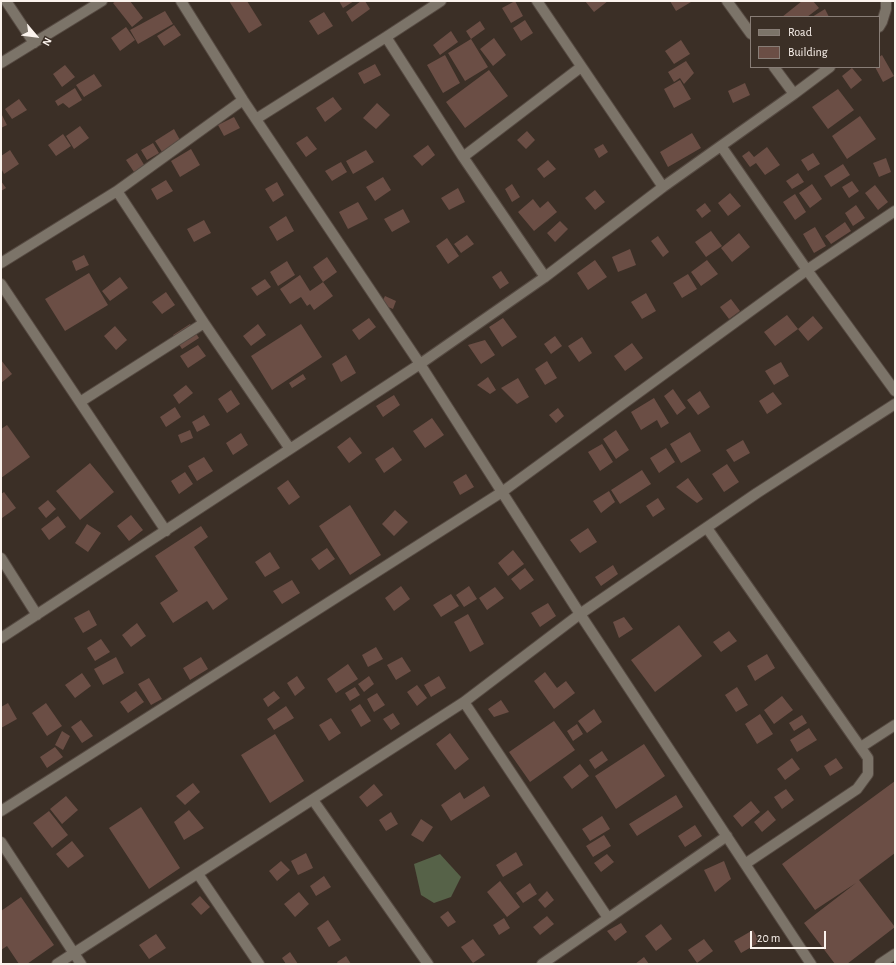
<!DOCTYPE html>
<html>
<head>
<meta charset="utf-8">
<style>
	body { margin:0 }
	#map { position:relative; width:896px; height:965px; overflow:hidden; background:#3b2f26; font-family:"Alegreya Sans",sans-serif }
	canvas { display:block }
	.frame { position:absolute; inset:0; border:2px solid #fbf3ed; pointer-events:none }
	.legend { position:absolute; left:750px; top:16px; width:130px; height:52px; box-sizing:border-box; background:#3b2f26; border:1px solid #887d76; margin:0; padding:5px 7px; list-style:none; font-size:12px; color:#fbf3ed }
	.legend li { display:flex; align-items:center; gap:8px; height:20px }
	.legend b { width:20px; border:1px solid #887d76 }
	.north { position:absolute; left:16px; top:16px; width:40px; height:40px; -webkit-text-stroke:3px #3b2f26; paint-order:stroke; rotate:118deg; font-size:11px; font-weight:700; line-height:16px; text-align:center; color:#fbf3ed }
	.north::after { content:''; display:block; margin:auto; width:14px; height:18px; background:#fbf3ed; clip-path:polygon(50% 0,100% 100%,50% 72%,0 100%) }
	.scale { position:absolute; left:750px; top:931px; width:76px; height:18px; box-sizing:border-box; border:2px solid #fbf3ed; border-top:0; padding-left:5px; font-size:12px; line-height:14px; white-space:nowrap; color:#fbf3ed; -webkit-text-stroke:3px #3b2f26; paint-order:stroke }
</style>
</head>
<body>
<div id="map">
<canvas width="896" height="965"></canvas>
<div class="frame"></div>
<ul class="legend">
<li><b style="height:5px;background:#7c7469"></b>Road</li>
<li><b style="height:11px;background:#6b4e45"></b>Building</li>
</ul>
<div class="north">N</div>
<div class="scale">20 m</div>
</div>
<script>
const c = document.querySelector('canvas').getContext('2d');
c.lineJoin = 'round';
function fill(path, color) { c.fillStyle = color; c.fill(path, 'evenodd'); }
const toPath = rows => new Path2D(rows.map(r => 'M' + r).join(''));
function trace(path, color, width, dash) { c.strokeStyle = color; c.lineWidth = width; c.lineCap = dash ? 'butt' : 'round'; c.setLineDash(dash || []); c.stroke(path); }
fill(toPath([
	[440,854,461,877,451,897,434,903,421,895,414,864]
]), '#566248');
fill(toPath([
	[116,1,130,1,143,18,132,27,113,3],
	[229,1,247,1,262,25,249,33],
	[339,1,354,1,343,8],
	[361,1,365,1,370,9,352,22,346,12],
	[515,1,523,16,511,23,502,8],
	[585,1,608,1,594,12],
	[670,1,691,1,691,2,676,11],
	[802,1,813,1,819,8,807,17,782,17],
	[825,9,829,17,812,17],
	[165,11,173,24,138,44,130,30],
	[324,12,333,26,318,35,309,21],
	[525,20,533,33,521,41,513,28],
	[480,21,485,29,471,39,466,31],
	[174,25,181,35,164,46,157,36],
	[126,27,135,40,120,51,111,38],
	[451,31,458,42,440,55,433,45],
	[494,38,506,55,493,66,480,49],
	[471,39,488,67,465,81,448,53],
	[681,40,690,54,674,64,665,51],
	[445,55,460,83,443,93,427,65],
	[882,55,894,76,883,82,875,67,879,67,879,57],
	[686,61,694,73,684,84,680,78,674,82,668,72],
	[375,64,381,75,364,84,358,73],
	[65,65,75,77,62,87,53,74],
	[852,68,862,80,851,89,842,76],
	[489,70,508,96,465,128,446,102],
	[94,74,102,86,84,97,76,85],
	[680,80,691,99,674,108,664,89],
	[745,83,750,95,733,103,728,91],
	[75,88,82,100,69,108,63,103,58,106,55,101],
	[838,89,854,110,828,129,812,107],
	[333,97,342,109,325,122,316,108],
	[19,99,27,110,12,119,5,109],
	[377,103,390,115,376,129,363,118],
	[1,113,7,125,1,128],
	[860,116,876,139,847,159,832,136],
	[234,117,240,128,224,136,218,125],
	[80,126,89,138,74,149,66,136],
	[174,129,180,140,162,152,155,141],
	[527,131,535,140,526,149,517,140],
	[692,133,701,148,668,167,660,152],
	[63,134,71,146,56,156,48,145],
	[307,136,317,149,306,157,296,143],
	[153,143,159,153,147,160,141,150],
	[603,144,608,152,599,158,594,149],
	[428,145,435,155,422,166,413,156],
	[767,147,780,165,765,175,756,163,750,167,742,156,749,151,754,157],
	[191,149,200,165,180,177,171,161],
	[10,150,19,164,4,174,1,168,1,156],
	[366,150,374,162,353,174,346,161],
	[137,153,146,168,136,175,126,160],
	[813,153,820,164,808,171,801,160],
	[886,158,891,172,879,177,873,163],
	[548,160,556,169,544,178,537,169],
	[341,162,347,172,332,181,325,171],
	[843,164,850,175,831,187,824,176],
	[798,173,804,182,792,189,786,181],
	[383,177,391,190,375,201,366,187],
	[166,180,173,191,157,200,151,189],
	[1,181,6,188,1,191],
	[852,181,859,191,849,198,842,187],
	[277,182,284,195,273,202,265,189],
	[512,184,520,197,512,202,505,189],
	[812,184,822,199,810,208,799,193],
	[875,185,888,202,878,210,865,193],
	[458,188,465,202,449,210,441,198],
	[595,190,605,202,595,210,585,198],
	[730,193,741,206,728,216,718,203],
	[795,194,806,212,795,220,783,202],
	[533,199,540,208,548,201,557,212,534,231,518,212],
	[358,202,368,219,348,229,339,212],
	[705,203,711,211,702,218,696,210],
	[856,205,865,218,853,226,845,213],
	[403,209,410,222,392,232,384,219],
	[286,216,294,231,277,241,269,227],
	[204,220,211,233,194,242,187,229],
	[560,221,568,229,555,242,547,233],
	[845,222,851,231,831,244,825,236],
	[815,227,826,246,814,253,803,234],
	[711,231,722,246,706,257,695,242],
	[739,233,750,247,732,262,721,248],
	[467,235,474,244,461,253,454,244],
	[658,236,669,252,663,257,651,241],
	[447,238,459,256,448,264,436,246],
	[630,249,636,265,618,272,612,257],
	[84,255,89,265,76,271,72,261],
	[327,257,337,272,323,282,333,296,314,310,310,304,307,306,301,297,290,304,280,289,300,275,310,291,323,282,313,267],
	[595,260,607,277,588,290,577,273],
	[707,260,718,274,701,286,691,272],
	[287,261,295,275,278,286,270,272],
	[501,271,509,283,500,289,492,277],
	[89,273,108,305,65,331,45,299],
	[688,274,697,289,682,298,673,283],
	[120,277,128,288,110,301,102,291],
	[265,279,271,287,257,296,251,288],
	[166,292,175,305,162,314,152,302],
	[646,293,656,311,642,319,631,302],
	[385,296,396,301,393,309,381,304],
	[731,299,740,311,729,319,720,307],
	[787,315,798,329,775,346,764,332],
	[813,316,823,328,808,341,798,329],
	[369,318,376,327,359,340,352,330],
	[503,318,517,337,502,347,489,327],
	[190,324,199,338,182,349,173,335],
	[258,324,266,335,251,346,243,336],
	[301,324,322,357,272,390,251,356],
	[115,326,127,340,116,350,104,336],
	[555,336,562,346,551,354,544,344],
	[582,337,592,353,579,362,568,346],
	[485,340,495,355,481,364,468,345],
	[632,343,643,358,625,371,614,356],
	[198,345,206,356,188,368,180,356],
	[346,355,356,373,341,382,332,364],
	[1,360,12,374,1,383],
	[547,361,557,378,545,385,535,369],
	[781,362,789,376,774,385,765,371],
	[303,374,306,379,292,388,289,383],
	[488,377,496,390,490,394,477,385],
	[518,378,529,397,517,404,501,388],
	[186,385,193,393,179,404,173,395],
	[673,389,686,408,677,415,664,396],
	[231,390,240,404,227,413,218,399],
	[700,391,710,407,698,415,687,400],
	[773,392,782,404,767,414,759,401],
	[394,395,400,405,383,417,376,406],
	[654,398,669,423,661,428,657,420,641,430,631,412],
	[175,407,181,417,166,427,160,417],
	[558,408,564,416,556,423,549,415],
	[204,415,210,425,197,432,192,422],
	[432,418,444,435,425,448,413,431],
	[7,425,30,457,1,478,1,429],
	[190,430,193,438,181,443,178,435],
	[616,430,629,450,616,459,603,439],
	[690,432,701,451,681,463,670,444],
	[241,433,248,445,233,455,226,443],
	[350,437,362,453,349,463,337,447],
	[743,440,750,453,734,462,726,450],
	[602,444,613,462,600,471,588,452],
	[393,447,402,460,384,473,375,459],
	[666,448,675,462,659,473,650,458],
	[204,457,213,471,197,481,188,466],
	[90,463,114,492,80,520,56,491],
	[727,464,739,482,724,492,712,474],
	[642,470,651,484,620,504,611,490],
	[185,472,193,484,179,494,171,481],
	[466,474,474,487,460,495,453,482],
	[688,478,703,499,697,503,676,487],
	[288,480,300,497,289,505,277,488],
	[609,491,615,502,601,513,593,501],
	[4,492,16,508,2,518,1,517,1,494],
	[658,498,665,509,653,517,646,506],
	[48,500,56,509,46,518,38,508],
	[350,505,381,555,350,575,319,526],
	[395,510,408,522,394,536,382,524],
	[131,515,143,530,129,541,117,526],
	[58,516,66,527,49,540,41,529],
	[87,524,101,533,88,552,75,543],
	[201,526,208,537,194,547,228,599,213,610,207,601,173,623,160,603,178,591,155,556],
	[588,528,597,542,580,553,570,540],
	[327,548,335,559,319,570,311,559],
	[513,550,524,564,508,576,498,563],
	[270,552,280,568,265,577,255,562],
	[613,565,618,574,601,586,595,577],
	[525,568,534,580,520,590,511,579],
	[292,580,300,593,282,604,273,591],
	[401,586,410,599,394,611,385,598],
	[469,586,477,599,464,607,456,595],
	[495,587,504,598,487,610,479,598],
	[451,594,459,606,441,617,433,605],
	[548,603,556,616,540,627,531,613],
	[89,610,97,625,83,633,74,618],
	[468,614,484,644,470,652,454,622],
	[624,617,633,629,619,638,613,622],
	[137,623,146,636,131,647,122,635],
	[679,625,702,656,655,692,631,660],
	[729,631,737,641,721,652,713,642],
	[101,639,110,652,95,661,87,648],
	[376,647,383,659,368,667,362,655],
	[767,654,775,668,755,681,747,666],
	[116,657,124,673,103,685,94,669],
	[201,657,208,669,190,680,183,668],
	[402,657,411,671,396,680,387,665],
	[348,664,358,679,336,693,327,679],
	[545,672,557,688,566,681,575,693,554,709,534,681],
	[82,673,91,686,75,698,65,685],
	[297,676,305,688,295,696,287,683],
	[369,676,374,684,364,692,358,684],
	[439,676,446,688,431,697,424,685],
	[149,678,162,699,151,705,138,684],
	[417,685,427,698,417,706,407,692],
	[355,687,360,695,350,701,345,693],
	[737,687,748,705,736,712,725,695],
	[136,691,144,702,128,713,120,702],
	[274,691,280,698,268,707,263,699],
	[377,693,385,705,374,712,367,699],
	[782,696,793,710,774,724,764,710],
	[501,700,509,712,494,717,488,709],
	[8,703,17,719,1,728,1,707],
	[46,703,62,726,47,736,32,713],
	[360,704,371,721,361,727,351,710],
	[286,706,294,718,274,730,267,719],
	[594,709,602,722,587,733,578,721],
	[393,713,400,724,391,730,383,719],
	[760,714,773,734,757,744,745,724],
	[802,715,807,723,794,731,789,723],
	[331,718,341,733,329,741,319,725],
	[81,720,93,736,82,743,71,727],
	[554,721,575,750,530,782,509,752],
	[577,724,583,734,573,741,567,731],
	[809,728,817,740,797,752,790,740],
	[62,731,70,736,63,750,55,745],
	[450,733,469,759,455,770,436,744],
	[275,734,304,781,270,803,241,755],
	[644,744,665,776,616,809,595,776],
	[55,747,63,757,47,768,40,757],
	[602,751,608,760,595,769,589,760],
	[792,758,800,769,785,780,777,769],
	[836,758,843,768,830,776,824,766],
	[580,764,589,776,572,789,563,777],
	[895,781,895,853,859,880,895,927,847,964,835,964,804,923,856,883,815,910,782,864],
	[193,783,200,792,185,805,176,796],
	[374,784,383,795,367,807,359,797],
	[484,786,490,796,451,821,441,805,460,792,464,799],
	[786,789,794,800,782,809,774,797],
	[676,795,683,807,637,836,629,824],
	[66,796,78,810,62,824,50,809],
	[751,801,760,812,742,827,733,816],
	[141,807,180,868,149,889,109,828],
	[189,810,204,828,184,840,174,822],
	[768,810,776,820,762,832,754,822],
	[49,811,68,835,52,848,33,823],
	[391,812,398,824,386,831,379,820],
	[602,816,610,829,590,841,582,829],
	[421,819,433,827,423,842,411,835],
	[695,825,702,836,685,847,678,836],
	[604,835,611,846,593,857,586,846],
	[72,841,84,856,68,868,56,854],
	[516,852,523,865,503,877,496,865],
	[306,853,313,868,298,875,291,861],
	[607,854,614,862,601,872,594,863],
	[281,861,290,870,277,881,269,871],
	[724,861,731,879,715,892,704,870],
	[324,876,331,887,316,896,310,886],
	[500,881,520,907,507,917,487,892],
	[530,883,537,894,523,903,516,893],
	[547,891,554,900,545,908,538,900],
	[299,892,309,904,295,917,284,904],
	[200,896,210,907,201,915,191,904],
	[21,897,54,945,27,964,19,964,7,946,1,950,1,911],
	[448,911,456,922,448,927,440,917],
	[547,916,554,924,540,935,533,927],
	[504,918,510,928,499,935,493,925],
	[328,920,341,940,329,947,317,928],
	[621,923,627,932,615,941,607,931],
	[661,924,672,939,656,951,645,936],
	[753,930,760,942,741,953,734,941],
	[156,934,166,948,149,959,139,945],
	[473,939,485,955,473,963,461,947],
	[704,939,713,951,697,963,688,950],
	[290,952,298,964,286,964,282,958],
	[346,956,351,964,338,964,337,962],
	[644,957,649,964,635,964]
]), '#6b4e45');
const street = toPath([
	[6,1,34,43],
	[181,1,243,100,420,364,580,614,811,964],
	[727,1,751,34],
	[879,27,882,22,886,9,886,1],
	[386,37,463,157,545,277],
	[1,63,102,1],
	[774,67,794,94],
	[256,119,386,37,441,1],
	[721,146,807,270,895,391],
	[463,157,581,67],
	[663,187,794,94,830,67],
	[117,191,204,323,290,449],
	[1,263,117,191,243,100],
	[1,284,166,531],
	[80,402,204,323],
	[707,528,868,758,868,774,857,789,745,864],
	[1,558,37,615],
	[1,638,420,364,545,277,663,187,537,1],
	[464,702,608,918],
	[861,747,895,725],
	[313,800,428,964],
	[1,811,502,492,807,270,895,211],
	[1,842,81,964],
	[198,874,259,964],
	[57,964,464,702,580,614,757,493,895,404],
	[542,964,727,836],
	[880,964,895,954]
]);
trace(street, '#564a42', 12);
trace(street, '#7c7469', 10);
</script>
</body>
</html>
